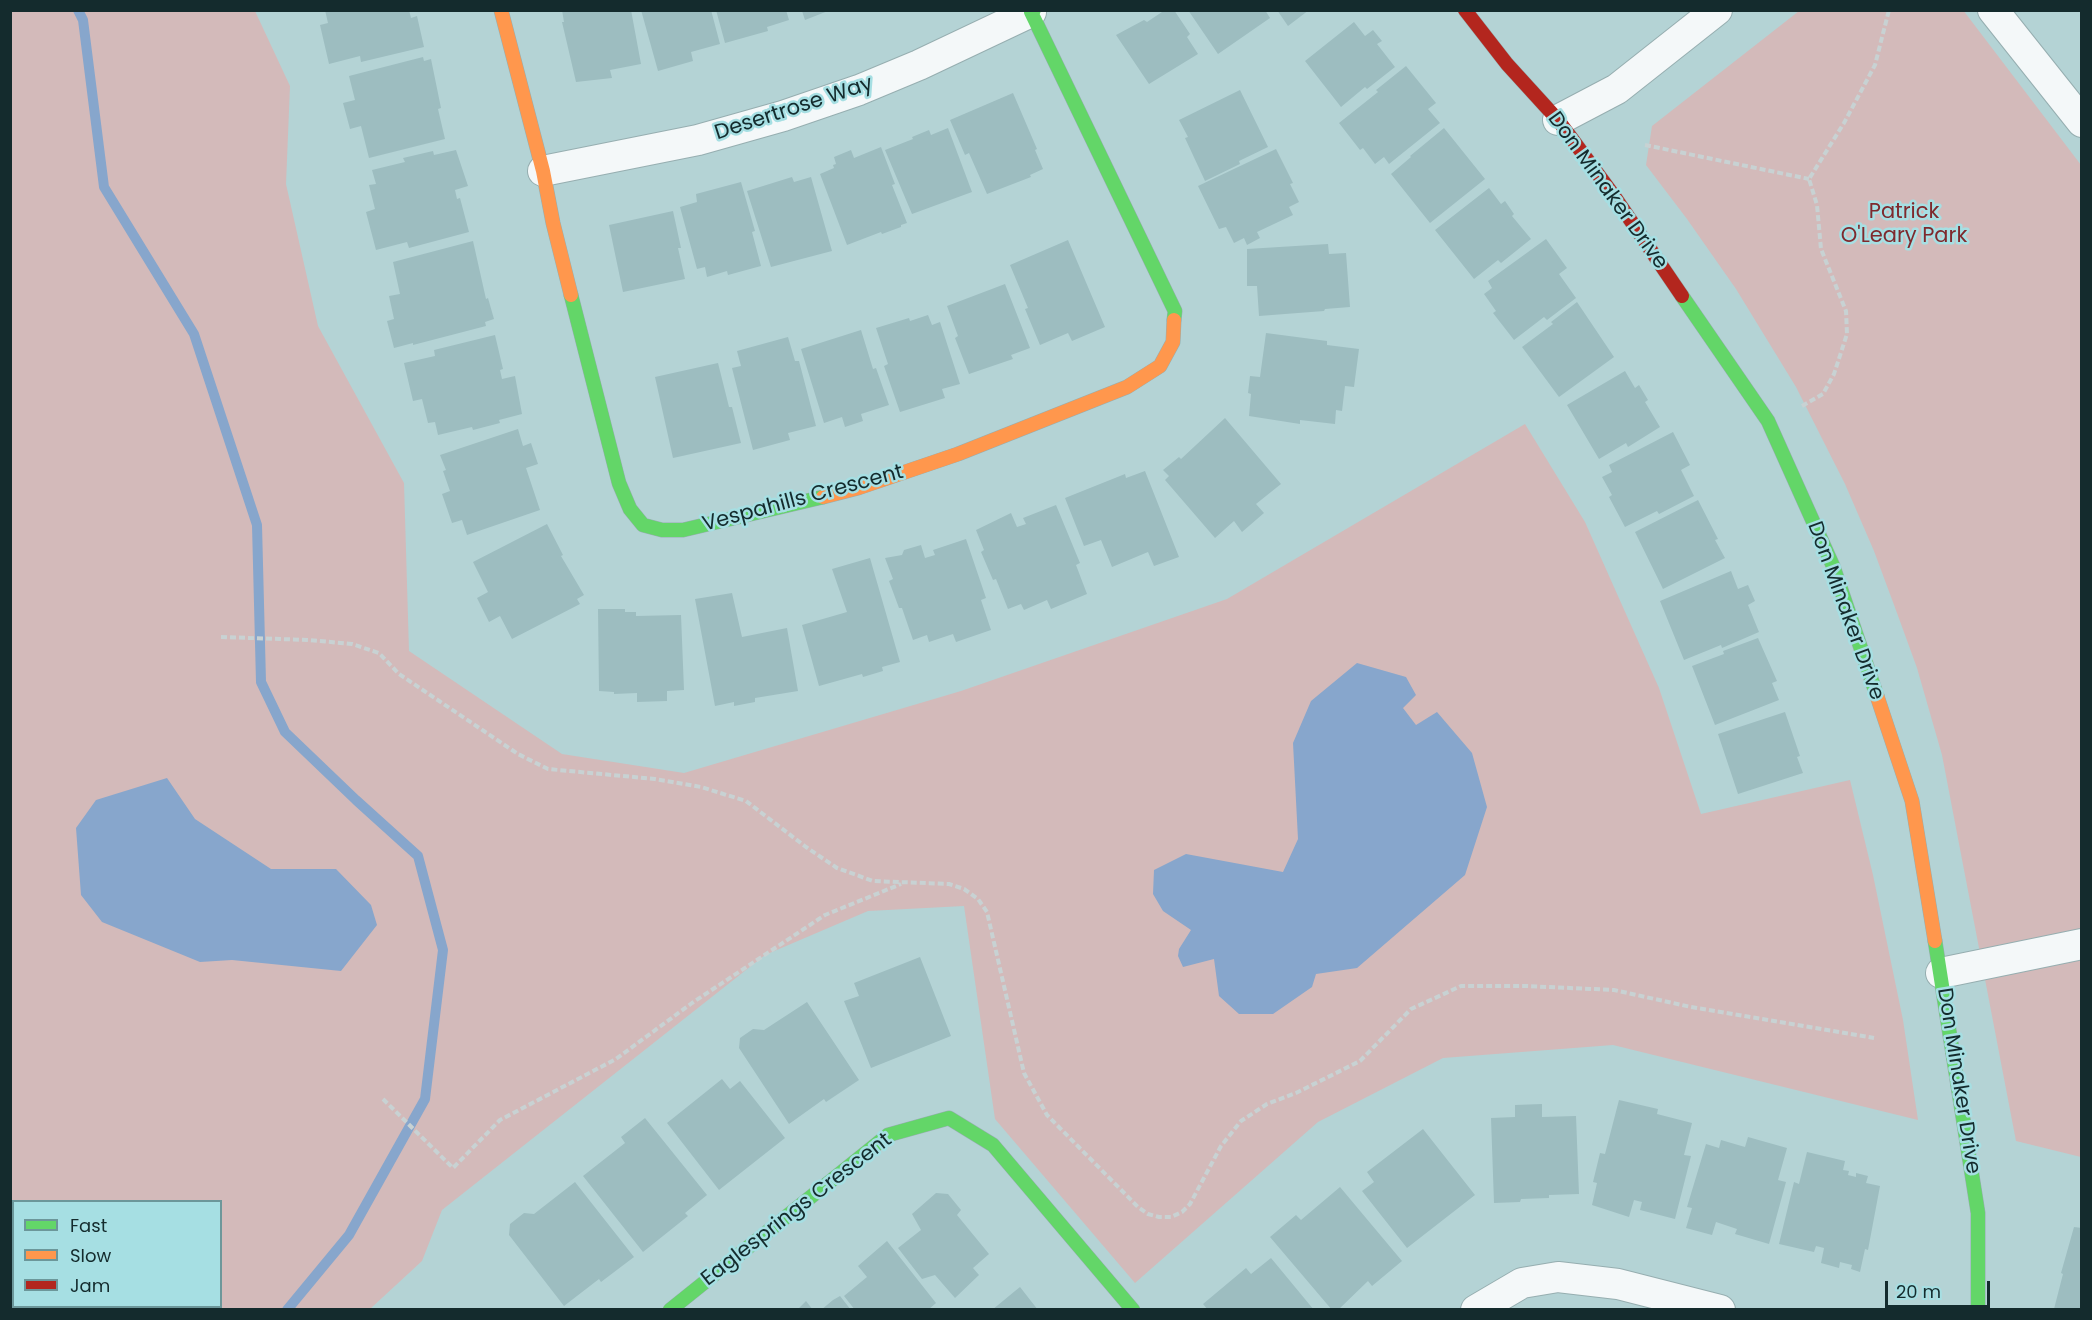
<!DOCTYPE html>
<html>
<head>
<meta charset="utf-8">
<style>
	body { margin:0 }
	#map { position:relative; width:2092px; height:1320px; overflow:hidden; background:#b4d3d5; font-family:Poppins,sans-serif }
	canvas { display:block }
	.frame { position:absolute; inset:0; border:12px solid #142b2d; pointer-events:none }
	.legend { position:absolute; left:12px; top:1200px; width:210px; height:108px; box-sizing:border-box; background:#a6dfe3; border:2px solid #6c979a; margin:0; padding:8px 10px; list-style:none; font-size:18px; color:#142b2d }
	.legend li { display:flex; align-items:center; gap:12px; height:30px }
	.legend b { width:30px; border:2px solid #6c979a }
	.scale { position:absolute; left:1885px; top:1281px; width:105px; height:27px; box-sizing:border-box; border:3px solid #142b2d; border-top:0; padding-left:8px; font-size:18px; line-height:21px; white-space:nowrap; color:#142b2d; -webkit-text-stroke:4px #a6dfe3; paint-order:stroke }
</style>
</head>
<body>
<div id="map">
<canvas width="2092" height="1320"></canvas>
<div class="frame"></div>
<ul class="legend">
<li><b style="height:8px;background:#63d668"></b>Fast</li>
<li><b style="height:8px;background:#ff974d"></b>Slow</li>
<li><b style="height:8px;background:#b3261e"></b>Jam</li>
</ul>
<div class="scale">20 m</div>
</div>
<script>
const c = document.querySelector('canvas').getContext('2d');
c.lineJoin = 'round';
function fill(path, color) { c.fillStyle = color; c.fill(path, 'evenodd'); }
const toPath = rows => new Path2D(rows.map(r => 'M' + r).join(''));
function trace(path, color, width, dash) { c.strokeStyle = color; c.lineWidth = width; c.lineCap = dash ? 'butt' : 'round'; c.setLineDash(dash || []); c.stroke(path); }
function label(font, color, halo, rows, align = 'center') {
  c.font = font + ' Poppins,sans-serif'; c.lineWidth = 5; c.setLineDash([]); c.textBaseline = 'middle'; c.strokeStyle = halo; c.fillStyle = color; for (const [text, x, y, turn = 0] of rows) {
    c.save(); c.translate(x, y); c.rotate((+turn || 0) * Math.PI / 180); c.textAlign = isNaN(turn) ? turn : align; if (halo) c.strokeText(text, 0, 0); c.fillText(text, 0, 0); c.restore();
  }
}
fill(toPath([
	[1963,10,2081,165,2081,1157,2016,1141,1942,755,1917,668,1897,613,1874,551,1845,484,1796,387,1736,289,1687,219,1646,165,1652,126,1799,11],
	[10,11,255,11,290,86,286,184,318,326,404,483,409,651,562,754,684,773,961,691,1227,599,1525,424,1585,522,1659,688,1701,814,1850,780,1873,875,1903,1020,1918,1120,1613,1045,1443,1058,1318,1122,1135,1283,995,1119,964,906,868,911,765,955,442,1210,422,1261,370,1309,11,1309],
	[14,1202,220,1202,220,1306,14,1306]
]), '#d3baba');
fill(toPath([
	[1357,663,1406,677,1416,695,1403,708,1416,725,1437,712,1472,753,1487,807,1465,875,1357,968,1316,974,1312,987,1273,1014,1239,1014,1219,996,1214,959,1183,967,1178,956,1179,949,1191,930,1163,911,1153,894,1154,870,1186,854,1283,872,1298,839,1293,743,1311,701],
	[167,778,195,819,271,869,336,869,371,905,377,925,341,971,232,960,200,962,102,922,81,895,76,828,96,800]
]), '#87a6cc');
trace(toPath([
	[78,10,83,20,104,187,194,334,257,525,261,682,285,732,356,800,418,856,443,950,425,1099,349,1235,287,1310]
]), '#87a6cc', 10);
fill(toPath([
	[325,10,409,10,411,18,417,16,424,47,361,62,360,56,329,64,320,25,328,23],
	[562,10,631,10,641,64,610,70,612,78,576,82,562,22,564,22],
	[641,10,711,10,720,44,691,52,693,61,658,71],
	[716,10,786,10,789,20,767,27,768,31,725,43],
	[1165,10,1174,10,1190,34,1187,37,1198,54,1149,84,1116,35,1144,20,1147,22],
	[1188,10,1265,10,1270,18,1218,54],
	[1277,10,1309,10,1288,26],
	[802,11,828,11,805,20],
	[1354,22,1365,36,1373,30,1382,41,1377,44,1395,67,1367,89,1365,87,1341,107,1305,61],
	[423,57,424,61,431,59,441,108,438,109,445,139,369,158,361,126,350,129,343,103,355,100,349,76],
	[1406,66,1436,103,1428,109,1440,123,1389,164,1384,157,1375,164,1363,148,1360,150,1339,123,1378,92,1376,90],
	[1240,90,1268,147,1239,161,1240,164,1205,181,1185,138,1188,137,1179,120],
	[1013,93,1037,149,1035,150,1043,169,1030,175,1031,177,987,194,969,153,965,155,950,120],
	[948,128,972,192,912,214,885,150,913,139,912,137,929,130,931,135],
	[1444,128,1485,179,1430,223,1391,174,1411,157,1410,156],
	[881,147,895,184,892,185,907,223,901,225,901,227,882,234,881,232,847,245,820,174,834,168,833,165,836,164,834,157,851,150,854,158],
	[1276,149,1293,183,1290,184,1299,202,1289,207,1293,215,1257,232,1260,238,1247,245,1244,238,1234,243,1226,227,1219,229,1198,186],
	[456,150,468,186,455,190,457,199,460,198,469,232,409,248,407,242,376,250,366,212,375,209,369,185,376,184,372,170,405,162,403,158,433,151,434,155],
	[792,177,794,182,811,177,832,251,771,267,747,191],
	[741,182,755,231,752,232,761,266,728,275,727,271,707,277,705,267,697,269,680,207,697,202,696,194],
	[1489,188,1501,204,1505,201,1514,214,1512,216,1531,239,1501,263,1498,260,1474,279,1435,230],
	[673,211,681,248,678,248,685,279,623,292,609,225],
	[1546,239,1567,268,1559,274,1576,298,1547,320,1544,317,1514,340,1493,313,1496,311,1484,294,1492,288,1488,281],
	[1068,240,1105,327,1072,341,1068,333,1040,345,1025,309,1028,308,1010,265],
	[473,241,486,299,488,298,494,319,485,322,486,326,413,345,413,343,394,348,387,321,394,319,389,296,400,294,393,262],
	[1328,244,1329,254,1346,253,1350,307,1325,309,1324,311,1259,316,1257,286,1247,286,1247,249],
	[1005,284,1030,348,1011,355,1013,359,969,374,955,338,958,336,947,306],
	[1577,302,1614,357,1559,397,1522,347,1553,324,1551,322],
	[928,315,932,325,940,322,960,384,942,389,945,398,900,412,884,366,888,364,876,328,909,318,910,321],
	[861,330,873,369,876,368,889,405,861,414,863,421,845,427,842,417,824,423,801,349],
	[1266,333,1327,341,1327,345,1359,349,1354,387,1345,386,1342,411,1336,410,1335,424,1300,420,1300,424,1249,416,1251,394,1248,393,1250,376,1260,377],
	[495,335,503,369,500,370,502,379,515,376,522,414,499,420,500,423,473,430,472,427,438,435,435,422,428,423,422,399,413,401,404,363,435,356,434,350],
	[788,337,795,361,799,361,816,426,788,433,790,440,753,450,732,368,741,366,737,351],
	[718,363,729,407,732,407,741,443,673,458,655,377],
	[1625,371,1635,388,1639,385,1648,400,1645,402,1660,427,1628,447,1626,443,1599,459,1567,405],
	[1225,418,1281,484,1256,504,1264,513,1242,532,1234,521,1215,538,1165,480,1169,476,1163,470,1179,457,1181,459],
	[518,429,523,446,531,443,538,464,526,468,540,510,467,535,462,520,452,523,442,494,450,491,443,471,446,470,440,455],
	[1673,432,1690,465,1681,470,1694,496,1659,514,1657,511,1625,527,1609,497,1612,495,1602,477,1612,472,1609,465],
	[1145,471,1179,557,1154,566,1148,552,1112,567,1101,540,1084,546,1065,498,1125,474,1126,478],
	[1698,500,1718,539,1715,540,1725,558,1663,589,1635,532],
	[1056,505,1080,563,1076,565,1087,594,1051,609,1047,600,1024,610,1021,604,1008,609,996,579,993,580,981,552,984,550,976,530,1011,513,1017,527,1026,524,1023,518],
	[547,524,563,555,561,556,584,595,577,599,580,604,512,639,500,616,489,622,477,598,488,592,473,562],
	[966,539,986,598,981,600,991,630,956,642,953,634,929,642,927,635,913,640,902,608,899,608,889,581,893,579,885,558,902,555,904,550,921,545,925,558,935,555,933,550],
	[870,558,900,662,882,667,883,671,863,677,862,674,819,686,802,625,847,612,832,569],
	[1731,571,1738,589,1748,585,1755,601,1748,605,1759,632,1722,648,1721,645,1684,660,1660,601],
	[732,593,742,637,787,628,798,691,755,698,755,702,734,706,734,702,715,706,695,599],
	[598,609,625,609,625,612,636,612,636,616,681,615,684,690,667,691,667,701,637,702,637,693,614,694,614,692,599,691],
	[1758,638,1777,681,1772,683,1779,700,1715,725,1692,666,1724,654,1723,651],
	[1785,712,1800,756,1797,757,1803,773,1738,794,1718,734],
	[920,957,951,1036,871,1068,844,1001,859,996,854,983],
	[807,1002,859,1080,826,1102,824,1099,789,1124,739,1048,740,1038,753,1029,764,1030],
	[722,1079,730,1089,740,1081,785,1138,719,1190,667,1123],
	[1619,1100,1658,1109,1657,1114,1692,1123,1684,1155,1691,1156,1675,1219,1640,1210,1642,1202,1634,1200,1629,1217,1592,1205,1597,1183,1593,1182,1600,1153,1605,1154],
	[1542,1104,1542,1117,1576,1116,1579,1194,1549,1195,1549,1198,1521,1199,1520,1202,1494,1203,1491,1118,1515,1117,1515,1105],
	[645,1118,707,1195,685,1213,688,1216,643,1252,583,1176,625,1143,621,1137],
	[1423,1129,1475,1195,1407,1248,1362,1191,1374,1182,1367,1172],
	[1748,1137,1787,1148,1778,1180,1786,1182,1769,1244,1735,1234,1737,1229,1716,1222,1712,1235,1686,1228,1692,1208,1687,1207,1706,1144,1719,1148,1721,1140,1745,1147],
	[1807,1152,1845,1161,1843,1170,1849,1171,1848,1175,1856,1177,1856,1173,1868,1176,1866,1183,1880,1186,1868,1250,1865,1249,1860,1272,1851,1269,1852,1265,1840,1262,1839,1268,1821,1263,1824,1248,1816,1246,1814,1252,1779,1244,1794,1182,1799,1184],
	[575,1182,634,1257,601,1282,599,1279,564,1306,509,1235,510,1224,524,1213,534,1214],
	[1340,1187,1402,1261,1372,1286,1368,1281,1338,1310,1332,1310,1270,1237,1296,1215,1301,1220],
	[936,1193,948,1194,961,1210,957,1215,989,1254,973,1268,979,1275,955,1298,935,1275,922,1279,898,1248,921,1230,912,1214],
	[2074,1227,2082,1228,2082,1310,2056,1310,2054,1309,2063,1274,2061,1273],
	[887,1241,936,1303,928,1310,855,1310,844,1296,867,1277,858,1266],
	[1271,1258,1314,1310,1208,1310,1203,1304,1246,1268,1251,1274],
	[1020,1287,1038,1310,992,1310,1015,1291],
	[840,1296,851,1310,821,1310,833,1300],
	[806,1301,813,1310,797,1310]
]), '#9dbdc0');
const street = toPath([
	[1993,10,2082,122],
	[1558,120,1617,89,1717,10],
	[543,171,698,140,783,116,859,90,919,65,1031,12],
	[1941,973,2082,944],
	[1476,1310,1522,1283,1558,1277,1618,1284,1720,1310]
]);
const fast = toPath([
	[1034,10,1031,12,1175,311,1174,320],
	[571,295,619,483,630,509,643,525,662,530,683,530,823,497],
	[1682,296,1768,421,1833,566,1877,696],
	[1935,941,1978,1213,1978,1310],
	[670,1310,888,1135,949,1118,993,1145,1133,1310]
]);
const slow = toPath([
	[501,10,543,171,553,223,571,295],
	[823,497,858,488,958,454,1127,387,1160,366,1173,342,1174,320],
	[1877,696,1912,801,1935,941]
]);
const jam = toPath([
	[1465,10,1507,64,1558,120,1614,196,1682,296]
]);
trace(street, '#96aeb0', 32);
trace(fast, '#96aeb0', 15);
trace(slow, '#96aeb0', 15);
trace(jam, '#96aeb0', 15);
trace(toPath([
	[1645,145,1809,179],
	[1802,406,1823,394,1834,374,1847,334,1846,311,1821,249,1817,205,1809,179,1844,123,1875,65,1889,10],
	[221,637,309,640,352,644,379,653,399,674,518,754,548,769,655,779,701,787,746,801,806,847,837,868,873,881,949,884,964,889,978,899,987,912,1024,1073,1047,1115,1138,1207,1148,1214,1159,1217,1171,1217,1182,1212,1190,1204,1221,1146,1241,1121,1267,1104,1296,1093,1360,1061,1411,1009,1461,986,1526,986,1614,990,1691,1007,1874,1038],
	[383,1099,453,1168,500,1120,616,1059,692,1003,825,915,901,884]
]), '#c8d2d3', 4, [6, 3]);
trace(street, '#f4f8f9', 30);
trace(fast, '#63d668', 14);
trace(slow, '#ff974d', 14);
trace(jam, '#b3261e', 14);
label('21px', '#142b2d', '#a6dfe3', [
	["Desertrose Way",794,109,-18],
	["Don Minaker Drive",1607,191,54],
	["Vespahills Crescent",803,499,-15],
	["Don Minaker Drive",1845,611,70],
	["Don Minaker Drive",1958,1081,81],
	["Eaglesprings Crescent",797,1210,-38]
]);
label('21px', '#7f292d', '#a6dfe3', [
	["Patrick",1904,213],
	["O'Leary Park",1904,237]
]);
</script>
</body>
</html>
